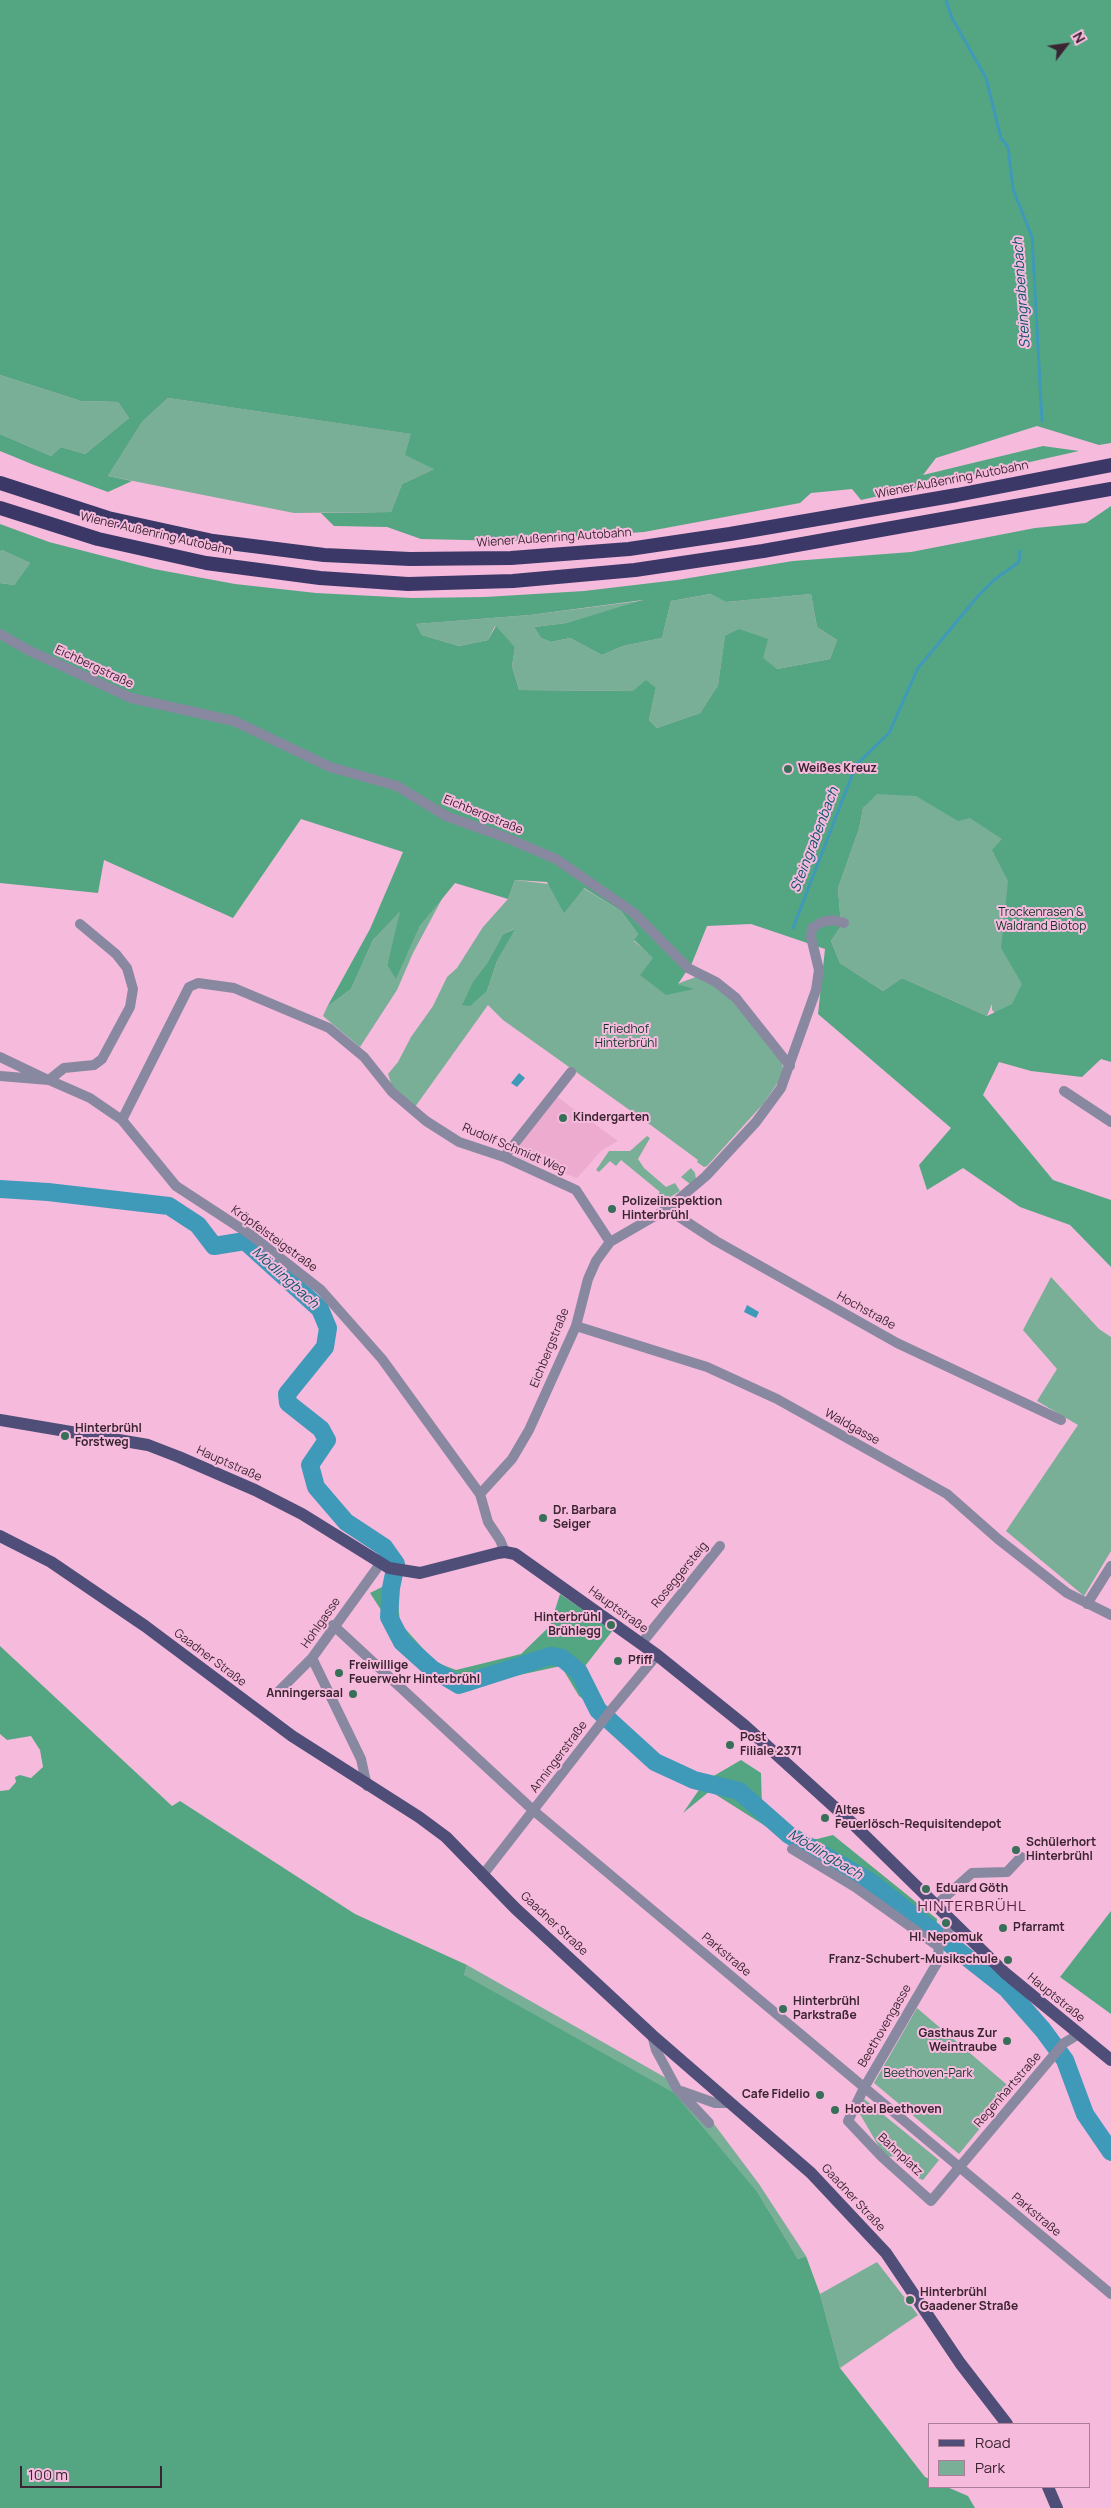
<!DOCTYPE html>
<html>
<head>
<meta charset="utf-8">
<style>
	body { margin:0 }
	#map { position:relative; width:1111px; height:2508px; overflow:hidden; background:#f6badc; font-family:Manrope,sans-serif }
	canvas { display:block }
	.legend { position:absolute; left:928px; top:2423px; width:162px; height:65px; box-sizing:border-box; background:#f6badc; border:1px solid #ab7e98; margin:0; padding:6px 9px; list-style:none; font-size:15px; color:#3b2431 }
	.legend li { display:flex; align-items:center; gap:10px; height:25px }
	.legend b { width:25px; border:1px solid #ab7e98 }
	.north { position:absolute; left:1041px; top:20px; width:50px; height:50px; -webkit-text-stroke:4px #f6badc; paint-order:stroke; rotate:60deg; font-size:14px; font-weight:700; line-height:20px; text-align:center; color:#3b2431 }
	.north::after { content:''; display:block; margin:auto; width:18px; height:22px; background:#3b2431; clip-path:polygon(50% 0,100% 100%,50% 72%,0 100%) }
	.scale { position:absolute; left:20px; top:2466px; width:142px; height:22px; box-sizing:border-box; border:2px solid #3b2431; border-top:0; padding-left:6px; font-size:15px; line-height:18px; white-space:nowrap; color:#3b2431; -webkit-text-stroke:4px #f6badc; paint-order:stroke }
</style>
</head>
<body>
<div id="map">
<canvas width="1111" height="2508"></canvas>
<ul class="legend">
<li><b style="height:6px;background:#4f4e78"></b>Road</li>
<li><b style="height:14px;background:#79af96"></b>Park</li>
</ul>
<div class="north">N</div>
<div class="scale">100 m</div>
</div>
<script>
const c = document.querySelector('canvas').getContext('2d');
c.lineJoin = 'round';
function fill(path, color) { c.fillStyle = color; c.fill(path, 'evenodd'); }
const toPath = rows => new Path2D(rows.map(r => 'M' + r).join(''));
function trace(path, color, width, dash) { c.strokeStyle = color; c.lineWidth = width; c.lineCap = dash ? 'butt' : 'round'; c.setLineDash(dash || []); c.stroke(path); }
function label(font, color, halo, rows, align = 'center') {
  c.font = font + ' Manrope,sans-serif'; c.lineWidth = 4; c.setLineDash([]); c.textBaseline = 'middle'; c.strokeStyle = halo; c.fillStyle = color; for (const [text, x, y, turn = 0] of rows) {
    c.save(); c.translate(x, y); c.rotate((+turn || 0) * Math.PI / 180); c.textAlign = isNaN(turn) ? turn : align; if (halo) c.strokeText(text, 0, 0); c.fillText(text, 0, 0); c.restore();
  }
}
fill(toPath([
	[556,1096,618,1141,602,1150,577,1178,519,1158,514,1153]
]), '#edabd0');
fill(toPath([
	[0,375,81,401,118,402,129,418,85,454,61,447,51,456,0,434],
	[168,398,412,434,434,469,402,484,391,512,294,513,108,476,142,422],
	[2,550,30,563,14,585,0,583,0,552],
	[712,594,726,602,811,594,817,627,837,640,830,659,777,669,725,637,718,685,700,713,657,728,649,720,656,688,633,691,519,690,512,666,515,647,495,626,488,640,459,646,422,635,416,624,530,615,647,600,566,623,534,627,541,638,551,642,570,638,602,655,623,646,662,638,671,601],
	[882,742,1111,862,1014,1032,992,1010,992,1004,987,1016,902,978,883,991,840,963,831,941,841,926,838,888,859,829,863,808,870,800],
	[515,880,583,888,621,911,638,934,634,941,654,958,641,974,693,989,677,984,701,975,736,998,782,1062,783,1069,781,1078,763,1104,707,1166,704,1167,697,1162,698,1160,652,1126,503,1020,488,1005,415,1107,392,1086,388,1074,398,1062,411,1037,433,1006,447,977,457,968,483,927,508,899],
	[514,929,497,961,487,991,474,980,487,963,503,934],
	[443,897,413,953,397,990,360,1047,323,1016,327,1007,351,989,373,940,401,911,387,965,396,978,420,926],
	[647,1136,650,1138,638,1159,644,1168,666,1187,675,1183,680,1191,662,1202,653,1200,660,1192,621,1160,616,1166,610,1161,599,1172,596,1170,609,1151,630,1151],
	[691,1168,695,1173,696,1179,690,1184,681,1177],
	[1051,1277,1099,1329,1111,1337,1111,1551,1084,1596,1006,1531,1078,1425,1037,1401,1057,1369,1023,1330],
	[467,1965,682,2087,714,2124,759,2184,806,2256,798,2259,758,2193,464,1975],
	[917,2008,1012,2089,959,2154,874,2083],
	[863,2098,939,2160,923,2180,918,2178,918,2174,913,2174,913,2170,909,2170,908,2166,901,2163,901,2160,897,2160,897,2156,887,2157,882,2152,857,2109],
	[877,2262,918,2315,840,2368,820,2294]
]), '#79af96');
fill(toPath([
	[0,0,1111,0,1111,443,1099,445,1037,426,936,458,923,475,1043,446,1079,451,861,500,852,489,811,493,800,503,644,532,510,541,421,539,387,527,334,526,321,513,391,512,402,484,434,469,405,455,411,434,168,398,142,422,108,476,132,481,108,492,34,465,0,451,0,434,51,456,61,447,85,454,129,418,118,402,81,401,0,375],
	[1111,506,1111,1062,1101,1059,1082,1077,1031,1071,999,1062,983,1095,1053,1180,1111,1200,1111,1267,1070,1225,1020,1207,963,1168,927,1190,919,1165,951,1128,818,1014,825,949,751,924,707,926,692,963,678,984,694,989,666,995,640,975,653,958,634,940,638,934,621,911,584,888,564,913,547,882,515,880,508,899,455,883,420,926,396,979,387,965,400,912,373,940,351,989,327,1007,370,929,403,852,301,819,233,918,104,860,98,893,0,883,0,583,14,585,30,563,2,550,0,552,0,524,49,542,154,569,235,584,316,593,412,598,485,597,584,591,677,580,793,561,911,552,1035,528,1086,523],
	[711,594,726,602,811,594,817,627,837,640,830,659,777,669,763,658,768,639,739,629,725,636,718,685,700,713,657,728,649,720,656,688,646,680,633,691,519,690,512,666,515,647,496,626,488,640,459,646,422,635,416,624,530,615,643,600,566,623,534,627,541,638,551,642,570,638,602,655,623,646,662,638,671,601],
	[877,794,916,796,958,821,970,818,1002,839,992,850,1008,881,1001,948,1022,984,1012,1004,987,1016,902,978,883,991,840,963,831,941,841,926,838,888,859,829,863,808],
	[515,929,497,961,487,991,470,1006,462,1005,474,980,487,963,503,934],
	[396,1580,400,1623,435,1662,456,1670,521,1654,550,1626,560,1594,613,1630,582,1670,603,1700,589,1703,579,1696,561,1666,459,1688,425,1661,394,1630,370,1593],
	[0,1646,172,1806,180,1801,355,1914,467,1965,464,1975,674,2093,758,2193,798,2259,806,2256,820,2294,840,2368,925,2477,930,2479,930,2487,947,2487,968,2496,975,2508,0,2508,0,1791,9,1790,16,1782,15,1777,20,1775,31,1778,43,1767,40,1750,31,1736,7,1740,0,1734],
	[741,1760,761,1773,762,1808,795,1838,817,1839,833,1835,937,1919,936,1934,710,1791,683,1813,705,1781],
	[1111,1911,1111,2014,1060,1977]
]), '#54a683');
fill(toPath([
	[519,1073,525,1078,517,1087,511,1083],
	[747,1305,759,1312,756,1318,744,1312]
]), '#3f99b8');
trace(toPath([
	[946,0,952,18,986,78,1001,138,1008,147,1013,189,1032,237,1042,421],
	[793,928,856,765,889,733,918,668,978,596,994,580,1019,562,1020,551]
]), '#3f99b8', 3);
trace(toPath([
	[0,1189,48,1192,169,1206,198,1225,214,1246,245,1241,320,1309,328,1328,325,1347,287,1394,288,1403,321,1429,327,1440,310,1465,316,1487,346,1522,384,1547,396,1564,391,1588,389,1617,402,1642,432,1669,459,1685,550,1656,562,1658,579,1672,598,1710,655,1762,694,1780,739,1791,789,1835,871,1882,1007,1989,1043,2030,1065,2060,1085,2114,1111,2152]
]), '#3f99b8', 18);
trace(toPath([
	[0,634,28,650,131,698,234,721,330,767,397,786,446,816,507,838,556,859,634,913,688,968,716,982,736,998,790,1066],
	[0,1057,46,1079],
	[0,1076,49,1080,90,1098,122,1120,176,1186,251,1235,321,1290,382,1359,480,1494,488,1522,500,1540,505,1552],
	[49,1080,64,1068,94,1065,102,1059,130,1007,133,989,127,968,116,954,80,924],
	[1064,1091,1111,1122],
	[122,1120,189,987,198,983,234,988,329,1028,364,1057,392,1092,426,1121,459,1142,504,1157,576,1190,610,1242],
	[504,1157,571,1072],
	[667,1209,716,1241,897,1343,1061,1420],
	[576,1326,707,1367,777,1399,947,1494,998,1539,1067,1593,1111,1615],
	[480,1494,512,1459,529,1430,576,1326,588,1279,596,1261,610,1242,667,1209,706,1176,756,1122,781,1088,816,990,819,970,811,937,812,928,822,922,833,920,844,923],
	[1087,1604,1111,1566],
	[333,1625,534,1811,1111,2294],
	[641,1644,720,1546],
	[312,1658,361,1759,367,1786],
	[278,1692,312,1658,380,1564],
	[792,1849,855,1887,939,1947],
	[482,1876,612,1709,657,1655],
	[935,1906,972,1873,1007,1872,1021,1857],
	[952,1924,939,1947,937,1963,864,2088,848,2121,882,2157,931,2201,1064,2043,1079,2034],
	[652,2035,656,2050,677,2089,709,2123],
	[681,2091,715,2103,730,2103]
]), '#8888a1', 10);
trace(toPath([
	[0,1420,148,1445,179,1457,255,1490,302,1514,389,1568,420,1573,498,1553,505,1552,515,1554,657,1655,744,1725,852,1823,1005,1973,1111,2060],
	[0,1536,51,1562,145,1626,292,1736,419,1817,446,1837,515,1908,652,2035,811,2173,886,2253,960,2363,1007,2424],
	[1048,2487,1057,2508]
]), '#4f4e78', 12);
trace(toPath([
	[0,483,108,518,213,541,324,555,410,559,511,558,629,549,730,534,957,495,1111,465],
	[0,508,98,539,206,563,320,578,408,584,513,581,635,570,763,551,1111,489]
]), '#3b3868', 14);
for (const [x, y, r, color] of [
	[788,769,5,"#376f58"],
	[563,1118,5,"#376f58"],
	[612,1209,5,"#376f58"],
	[65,1436,5,"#376f58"],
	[543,1518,5,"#376f58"],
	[611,1625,5,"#376f58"],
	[618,1661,5,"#376f58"],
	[339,1673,5,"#376f58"],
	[353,1694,5,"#376f58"],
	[730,1745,5,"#376f58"],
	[825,1818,5,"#376f58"],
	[1016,1850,5,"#376f58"],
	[926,1889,5,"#376f58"],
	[946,1923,5,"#376f58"],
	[1003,1928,5,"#376f58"],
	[1008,1960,5,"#376f58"],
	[783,2009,5,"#376f58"],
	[1007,2041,5,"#376f58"],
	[820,2095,5,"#376f58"],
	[835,2110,5,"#376f58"],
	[910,2300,5,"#376f58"]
]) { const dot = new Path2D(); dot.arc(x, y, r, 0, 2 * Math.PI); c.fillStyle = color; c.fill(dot); trace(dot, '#f6badc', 2); }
label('12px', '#3b2431', '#f6badc', [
	["Wiener Außenring Autobahn",952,480,-11],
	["Wiener Außenring Autobahn",156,534,13],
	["Wiener Außenring Autobahn",554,538,-4],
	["Eichbergstraße",94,667,25],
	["Eichbergstraße",483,815,22],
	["Rudolf Schmidt Weg",514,1149,23],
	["Kröpfelsteigstraße",274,1239,36],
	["Hochstraße",866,1311,29],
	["Eichbergstraße",550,1348,-68],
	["Waldgasse",852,1427,29],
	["Hauptstraße",229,1464,24],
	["Roseggersteig",680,1575,-51],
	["Hauptstraße",618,1610,36],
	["Hohlgasse",321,1623,-55],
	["Gaadner Straße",210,1658,37],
	["Anningerstraße",559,1757,-53],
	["Gaadner Straße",554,1924,43],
	["Parkstraße",726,1955,40],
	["Hauptstraße",1056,1998,39],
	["Beethovengasse",885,2026,-60],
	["Regenhartstraße",1008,2090,-49],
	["Bahnplatz",900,2155,43],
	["Gaadner Straße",853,2198,47],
	["Parkstraße",1036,2215,40]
]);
label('bold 12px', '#3b2431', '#f6badc', [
	["Weißes Kreuz",798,769],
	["Kindergarten",573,1118],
	["Polizeiinspektion",622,1202],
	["Hinterbrühl",622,1216],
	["Hinterbrühl",75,1429],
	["Forstweg",75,1443],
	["Dr. Barbara",553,1511],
	["Seiger",553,1525],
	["Hinterbrühl",601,1618,"right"],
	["Brühlegg",601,1632,"right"],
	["Pfiff",628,1661],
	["Freiwillige",349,1666],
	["Feuerwehr Hinterbrühl",349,1680],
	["Anningersaal",343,1694,"right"],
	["Post",740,1738],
	["Filiale 2371",740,1752],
	["Altes",835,1811],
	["Feuerlösch-Requisitendepot",835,1825],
	["Schülerhort",1026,1843],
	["Hinterbrühl",1026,1857],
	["Eduard Göth",936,1889],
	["Pfarramt",1013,1928],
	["Hl. Nepomuk",946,1938,"center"],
	["Franz-Schubert-Musikschule",998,1960,"right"],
	["Hinterbrühl",793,2002],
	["Parkstraße",793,2016],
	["Gasthaus Zur",997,2034,"right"],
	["Weintraube",997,2048,"right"],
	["Cafe Fidelio",810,2095,"right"],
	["Hotel Beethoven",845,2110],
	["Hinterbrühl",920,2293],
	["Gaadener Straße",920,2307]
], 'left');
label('12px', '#103527', '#f6badc', [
	["Trockenrasen &",1041,913],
	["Waldrand Biotop",1041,927],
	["Friedhof",626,1030],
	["Hinterbrühl",626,1044],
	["Beethoven-Park",928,2074]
]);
label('italic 14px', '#0c576d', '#f6badc', [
	["Steingrabenbach",1022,293,-94],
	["Steingrabenbach",815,840,-69],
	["Mödlingbach",285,1278,42],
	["Mödlingbach",825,1855,31]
]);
c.letterSpacing = '1px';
label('15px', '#522240', '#f6badc', [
	["HINTERBRÜHL",972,1907]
]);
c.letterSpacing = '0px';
</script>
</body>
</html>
